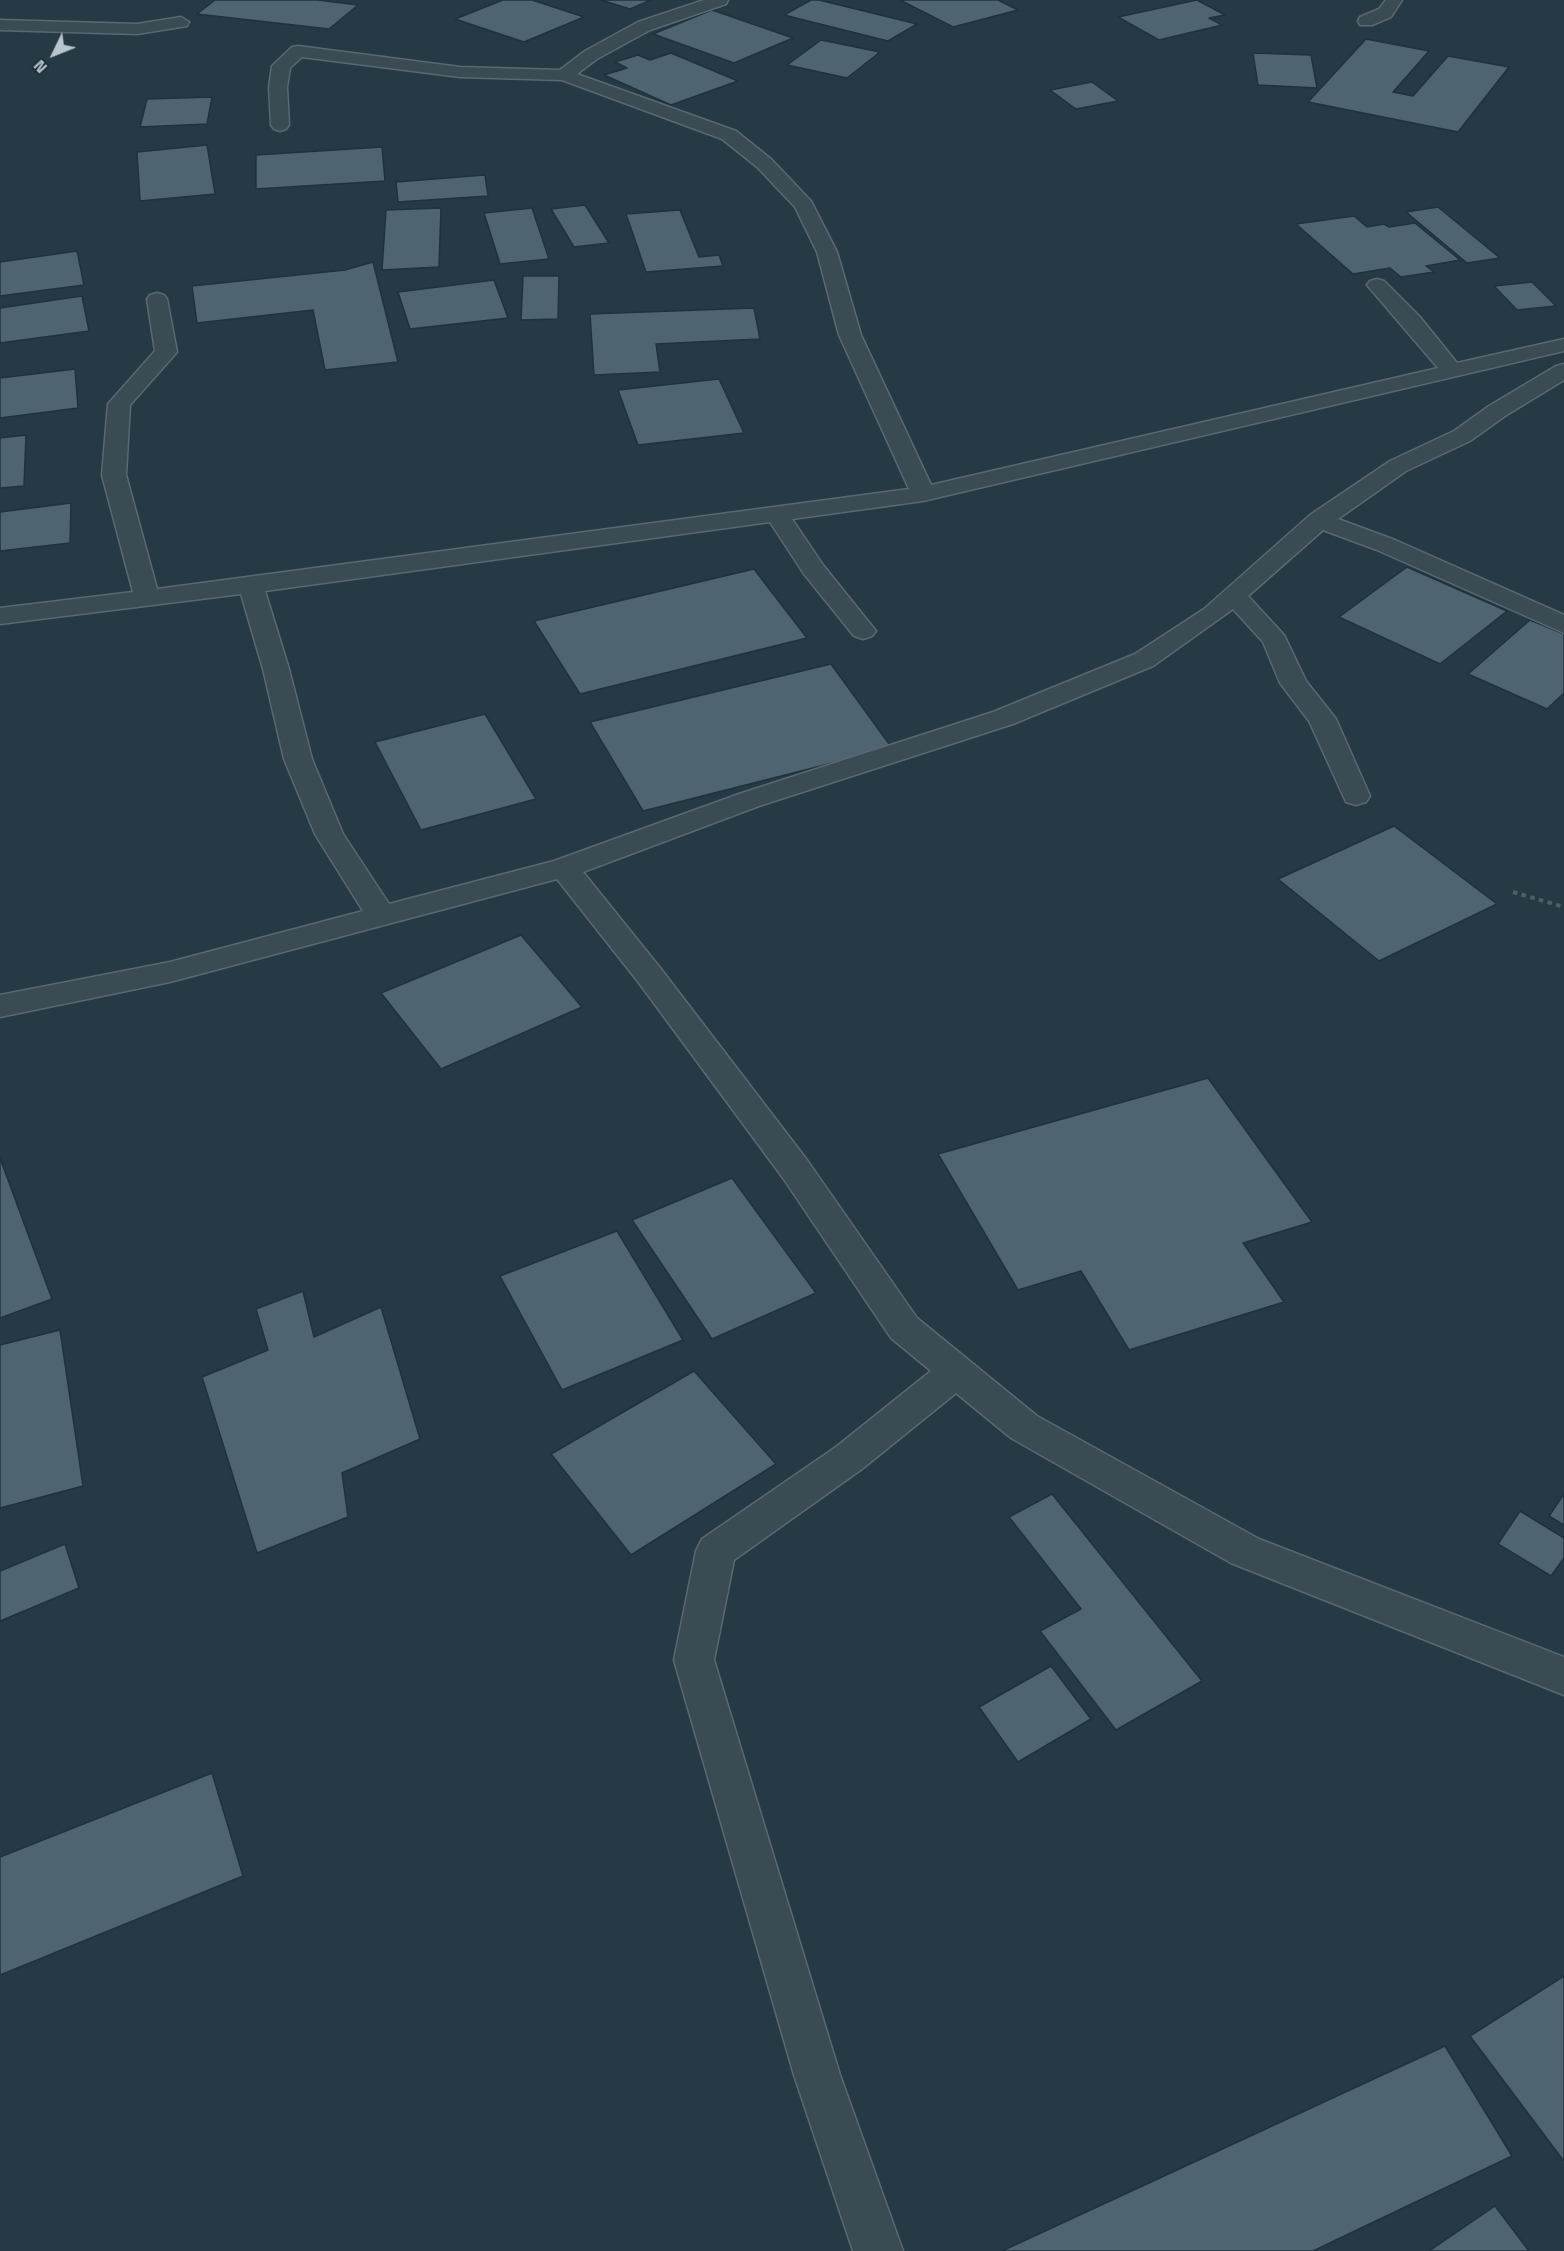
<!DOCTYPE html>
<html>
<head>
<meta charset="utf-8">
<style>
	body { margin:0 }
	#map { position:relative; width:1564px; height:2251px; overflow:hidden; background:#263a45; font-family:"Space Grotesk",sans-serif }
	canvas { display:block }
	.north { position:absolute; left:24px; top:24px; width:60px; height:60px; -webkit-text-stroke:4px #1f303a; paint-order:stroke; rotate:227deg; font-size:16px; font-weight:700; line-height:24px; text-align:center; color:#b8c5ce }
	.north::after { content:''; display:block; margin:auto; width:21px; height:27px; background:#b8c5ce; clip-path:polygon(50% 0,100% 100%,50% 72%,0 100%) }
</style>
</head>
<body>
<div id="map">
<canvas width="1564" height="2251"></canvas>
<div class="north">N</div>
</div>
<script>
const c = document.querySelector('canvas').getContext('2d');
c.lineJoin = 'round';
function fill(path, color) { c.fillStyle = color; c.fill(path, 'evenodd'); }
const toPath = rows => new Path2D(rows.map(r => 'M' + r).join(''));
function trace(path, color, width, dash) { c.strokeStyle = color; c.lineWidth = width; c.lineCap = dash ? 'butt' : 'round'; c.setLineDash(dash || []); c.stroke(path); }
const building = toPath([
	[215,0,318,0,358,5,329,29,197,14,215,0],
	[503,0,532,0,584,17,524,42,455,19,503,0],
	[601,0,651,0,630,9,601,0],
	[811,0,819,0,917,24,888,41,784,15,811,0],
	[900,0,998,0,1018,10,953,27,900,0],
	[1197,0,1225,15,1209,18,1222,25,1159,40,1118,17,1197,0],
	[712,10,793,38,734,63,653,34,712,10],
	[1366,39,1429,51,1393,92,1413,96,1448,56,1509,67,1458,132,1308,102,1366,39],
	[821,40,880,52,847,78,787,65,821,40],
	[671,53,738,81,671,105,604,75,627,68,615,62,638,55,650,60,671,53],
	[1253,53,1311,55,1317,88,1258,85,1253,53],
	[1092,82,1118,101,1076,109,1050,90,1092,82],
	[212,97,207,124,140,127,147,99,212,97],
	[207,145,215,194,140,201,137,152,207,145],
	[382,147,385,181,256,189,256,155,382,147],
	[485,175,488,196,398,202,396,182,485,175],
	[585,205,609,243,574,247,551,209,585,205],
	[1438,207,1500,258,1467,263,1406,212,1438,207],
	[441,208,439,267,382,270,386,210,441,208],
	[532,208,549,259,500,264,484,213,532,208],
	[680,210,699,257,719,255,723,266,646,272,626,214,680,210],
	[1354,216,1367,227,1384,224,1389,227,1415,223,1460,260,1426,266,1434,272,1401,277,1390,268,1353,274,1296,224,1354,216],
	[77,251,84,285,0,296,0,262,77,251],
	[373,262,398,362,325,370,313,310,197,323,192,286,345,270,373,262],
	[523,276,559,276,558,319,521,320,523,276],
	[494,280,508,318,410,329,398,292,494,280],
	[1532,282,1556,306,1517,310,1494,286,1532,282],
	[82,296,89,331,0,343,0,308,82,296],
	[754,308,760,339,656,344,660,372,594,375,590,314,754,308],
	[75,369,78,408,0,418,0,378,75,369],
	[719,379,744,433,638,445,618,390,719,379],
	[26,435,24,486,0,488,0,438,26,435],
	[71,503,70,543,0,551,0,512,71,503],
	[1407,567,1507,611,1440,664,1339,617,1407,567],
	[754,569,807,638,580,694,534,621,754,569],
	[1530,620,1564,634,1564,693,1547,709,1468,674,1530,620],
	[831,664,892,748,643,811,590,722,831,664],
	[485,714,536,799,421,830,375,742,485,714],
	[1394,826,1497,904,1379,961,1278,879,1394,826],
	[521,935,582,1007,441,1069,381,993,521,935],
	[1208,1078,1312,1222,1243,1243,1284,1302,1129,1350,1081,1271,1018,1290,938,1154,1208,1078],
	[0,1158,52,1299,0,1318,0,1158],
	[732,1178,816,1293,712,1339,632,1220,732,1178],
	[617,1231,683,1340,562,1390,500,1276,617,1231],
	[303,1291,314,1337,381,1307,420,1439,342,1473,348,1517,257,1553,202,1377,268,1350,256,1309,303,1291],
	[60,1330,83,1486,0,1508,0,1345,60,1330],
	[694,1371,776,1464,631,1555,551,1454,694,1371],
	[1052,1494,1202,1681,1116,1730,1040,1631,1081,1609,1009,1517,1052,1494],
	[1564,1494,1564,1525,1549,1516,1564,1494],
	[1520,1511,1564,1538,1564,1558,1551,1576,1498,1544,1520,1511],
	[65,1544,79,1588,0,1621,0,1571,65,1544],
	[1051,1666,1091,1719,1018,1762,979,1707,1051,1666],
	[212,1773,243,1876,0,1975,0,1857,212,1773],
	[1564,1976,1564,2160,1563,2160,1470,2036,1564,1976],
	[1445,2046,1512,2156,1313,2251,1002,2251,1445,2046],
	[1495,2206,1529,2251,1429,2251,1495,2206]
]);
fill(building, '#4e6470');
trace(building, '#21323c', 1.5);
const minor = toPath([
	[704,0,728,0,726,4,650,30,597,59,577,74,736,131,771,159,811,201,837,252,861,335,931,485,1438,368,1367,285,1370,281,1377,279,1384,281,1420,317,1457,363,1564,339,1564,351,923,501,792,519,823,565,876,631,872,636,863,639,854,636,804,574,770,522,265,591,289,669,312,759,343,834,389,904,554,861,739,794,993,712,1135,654,1204,609,1310,515,1390,461,1454,431,1489,406,1556,366,1564,364,1564,380,1505,416,1470,441,1406,471,1338,519,1395,540,1564,615,1564,633,1377,550,1323,530,1248,596,1284,635,1306,681,1336,719,1370,796,1366,802,1356,805,1346,802,1309,721,1280,683,1263,642,1233,609,1153,666,1013,724,759,806,583,872,661,969,807,1160,917,1318,1037,1416,1259,1539,1564,1657,1564,1695,1231,1563,1011,1438,956,1393,862,1469,734,1560,714,1660,840,2075,903,2251,853,2251,794,2075,674,1660,696,1551,702,1539,836,1447,931,1371,891,1338,783,1178,639,983,557,879,170,982,0,1017,0,995,170,962,363,911,315,834,284,759,263,669,241,594,0,624,0,608,133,592,102,475,108,404,155,351,147,299,150,295,157,293,164,295,167,299,177,352,130,405,126,475,157,589,909,489,839,335,817,252,795,207,757,167,722,139,562,80,460,77,302,57,290,68,287,87,289,125,286,129,280,131,274,129,271,125,269,87,272,66,292,47,298,46,460,67,560,70,585,51,638,22,704,0],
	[1386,0,1402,0,1391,17,1372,25,1360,25,1358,21,1360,17,1379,9,1386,0],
	[181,17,189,22,187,26,137,34,0,30,0,20,137,24,181,17]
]);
trace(minor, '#596872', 3);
trace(toPath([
	[1513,892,1564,907]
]), '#486360', 4, [4.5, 4.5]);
fill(minor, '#3a4b54');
</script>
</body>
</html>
